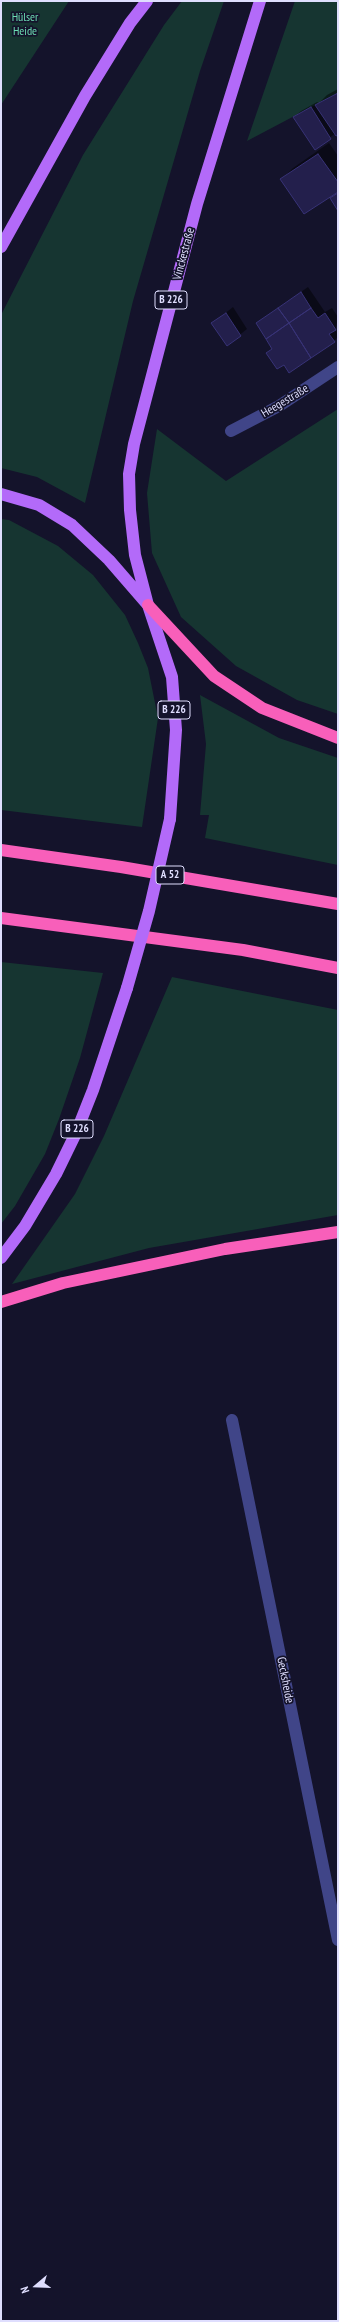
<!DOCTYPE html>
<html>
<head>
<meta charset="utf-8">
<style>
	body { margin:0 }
	#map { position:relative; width:339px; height:2322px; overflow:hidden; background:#14132b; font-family:"PT Sans Narrow",sans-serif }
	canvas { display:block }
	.frame { position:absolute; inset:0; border:2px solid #dfdefe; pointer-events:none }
	.north { position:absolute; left:16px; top:2266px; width:40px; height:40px; -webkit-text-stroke:3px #14132b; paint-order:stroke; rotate:251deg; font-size:11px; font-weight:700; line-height:16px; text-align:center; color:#dfdefe }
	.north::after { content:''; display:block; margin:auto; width:14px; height:18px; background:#dfdefe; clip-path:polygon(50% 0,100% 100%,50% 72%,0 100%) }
</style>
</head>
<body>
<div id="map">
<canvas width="339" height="2322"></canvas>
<div class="frame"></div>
<div class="north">N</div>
</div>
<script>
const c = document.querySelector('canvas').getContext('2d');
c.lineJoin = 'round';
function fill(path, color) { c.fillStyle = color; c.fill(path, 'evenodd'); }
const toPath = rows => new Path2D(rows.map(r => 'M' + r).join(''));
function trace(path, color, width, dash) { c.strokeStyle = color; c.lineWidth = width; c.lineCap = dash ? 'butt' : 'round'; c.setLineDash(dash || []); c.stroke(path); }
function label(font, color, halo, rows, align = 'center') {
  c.font = font + ' "PT Sans Narrow",sans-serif'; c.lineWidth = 3.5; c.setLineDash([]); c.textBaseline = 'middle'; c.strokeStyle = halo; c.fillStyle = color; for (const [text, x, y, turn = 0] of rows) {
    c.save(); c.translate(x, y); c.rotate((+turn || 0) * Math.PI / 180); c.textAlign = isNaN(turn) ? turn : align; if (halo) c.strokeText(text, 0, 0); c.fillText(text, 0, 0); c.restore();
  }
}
fill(toPath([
	[1,1,69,1,1,105],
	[182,1,224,1,200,71,133,301,85,503,37,477,1,468,1,315,83,155,164,25],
	[295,1,338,1,338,93,247,141],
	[338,409,338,714,297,700,236,666,181,617,152,553,147,493,157,429,226,481],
	[1,519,9,520,58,546,93,575,125,615,138,643,148,668,158,718,142,827,1,810],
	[200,695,279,738,338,758,338,865,205,838,209,815,200,815,206,744],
	[1,962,103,973,80,1058,59,1119,45,1154,15,1206,1,1224],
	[172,977,338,1010,338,1215,149,1248,12,1284,75,1194,104,1136]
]), '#163531');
fill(toPath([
	[338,89,338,134,336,133,315,148,294,117,301,111,317,102,319,103,327,95],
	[329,143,338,156,338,209,331,198,334,194,282,179,293,168],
	[308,287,325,312,332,308,338,317,336,328,338,337,334,341,284,364,267,353,273,347,257,323],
	[233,307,247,329,227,345,213,323]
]), '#0007');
const building = toPath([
	[338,93,338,135,336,136,315,105,338,93],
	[311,107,331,139,315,150,293,117,311,107],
	[318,154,338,182,338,192,304,214,280,179,318,154],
	[338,193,338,211,330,198,338,193],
	[301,292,311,308,289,323,278,308,301,292],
	[278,308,289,323,266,339,256,323,278,308],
	[311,308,318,318,325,313,336,330,329,334,335,342,311,358,289,323,311,308],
	[226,313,241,336,227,346,211,323,226,313],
	[289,323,311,358,289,373,284,365,277,369,266,353,272,349,266,339,289,323]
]);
fill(building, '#231f4c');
trace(building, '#383377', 1);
trace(toPath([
	[231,431,279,406,338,367],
	[232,1420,338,1940]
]), '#404588', 12);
trace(toPath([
	[1,247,85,96,130,23,147,1],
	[1,494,39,505,72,525,109,560,148,605,172,677,176,730,170,819],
	[148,605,135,555,130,510,129,474,134,444,197,204,260,1],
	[1,1258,25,1226,56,1174,76,1133,93,1090,127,988]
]), '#b36af9', 12);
trace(toPath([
	[148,605,214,676,262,708,338,738],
	[1,850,121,867,338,904],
	[1,918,243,950,338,968],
	[1,1302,63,1283,225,1249,338,1232]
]), '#f85fba', 12);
trace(toPath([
	[127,988,149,911,170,819]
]), '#b36af9', 12);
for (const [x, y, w] of [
	[171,300,32],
	[174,710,32],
	[170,875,28],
	[77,1129,32]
]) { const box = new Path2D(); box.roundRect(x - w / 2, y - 9, w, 18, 3); c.fillStyle = '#14132b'; c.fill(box); trace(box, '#dfdefe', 1); }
label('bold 11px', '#dfdefe', null, [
	["B 226",171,300],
	["B 226",174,710],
	["A 52",170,875],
	["B 226",77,1129]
]);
label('12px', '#6cdcb3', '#14132b', [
	["Hülser",25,18],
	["Heide",25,32]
]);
label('12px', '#dfdefe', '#14132b', [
	["Vinckestraße",184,254,-75],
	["Heegestraße",285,401,-31],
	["Gecksheide",285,1680,79]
]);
</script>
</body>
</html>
